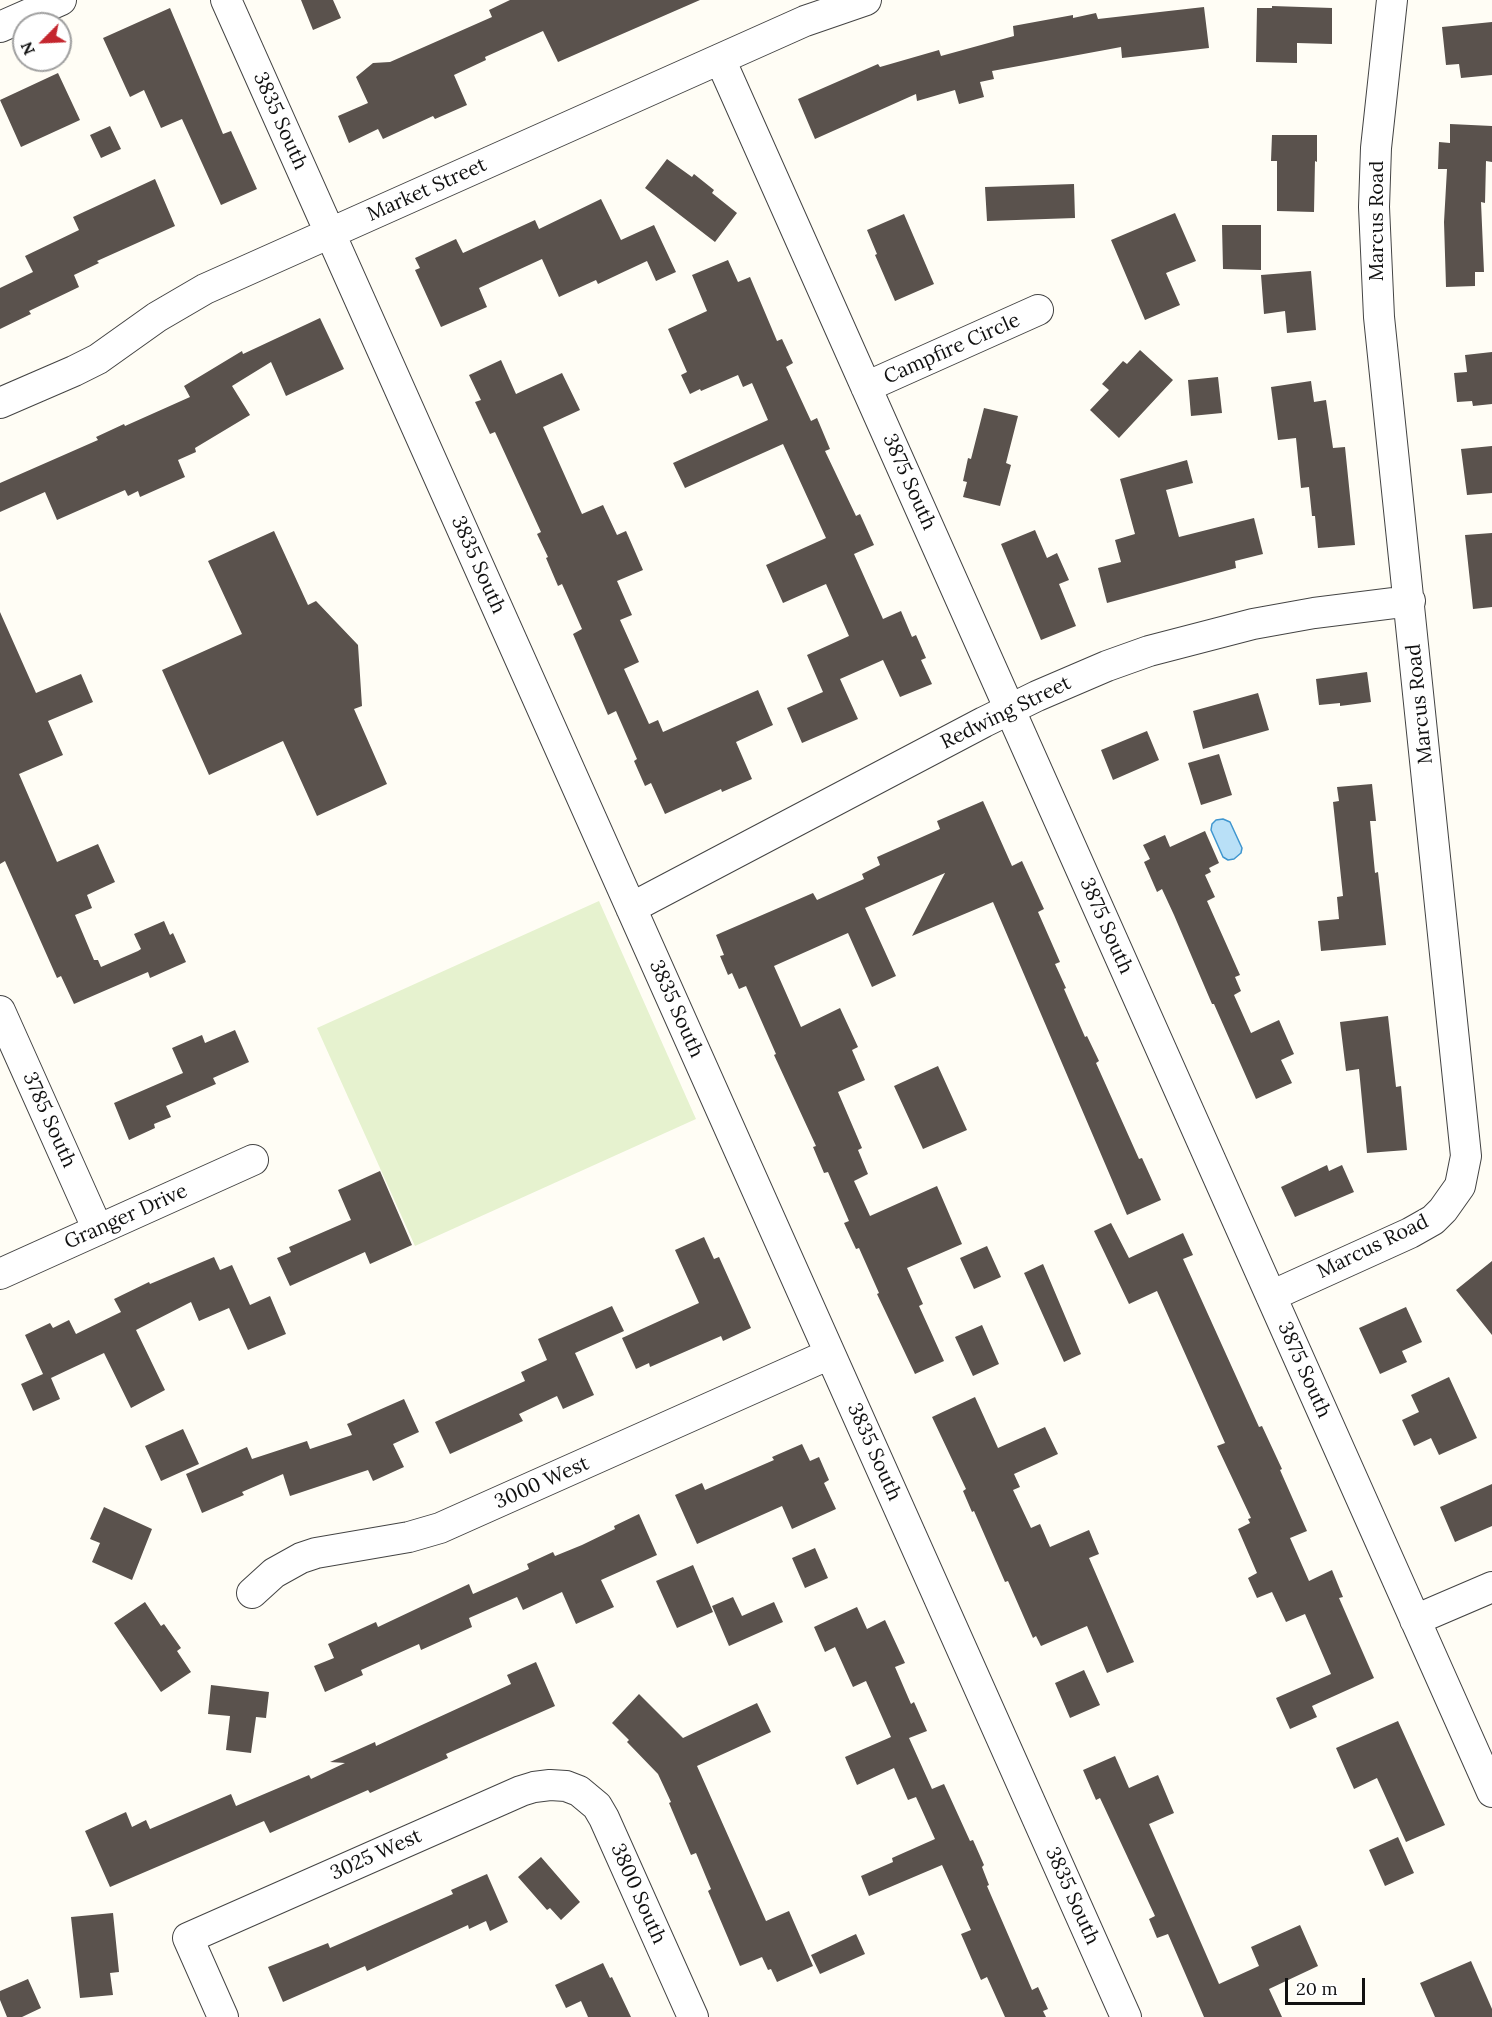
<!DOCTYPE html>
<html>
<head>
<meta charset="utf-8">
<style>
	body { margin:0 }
	#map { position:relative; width:1492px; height:2017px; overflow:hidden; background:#fffdf5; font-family:Lora,serif }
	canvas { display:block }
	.north { position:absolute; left:12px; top:12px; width:60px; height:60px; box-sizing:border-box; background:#fff; border:2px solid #a0a0a0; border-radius:50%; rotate:246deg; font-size:16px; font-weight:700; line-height:24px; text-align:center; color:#111 }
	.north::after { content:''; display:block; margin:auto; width:21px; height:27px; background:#c4262e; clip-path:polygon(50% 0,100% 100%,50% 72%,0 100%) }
	.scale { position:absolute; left:1285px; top:1978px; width:80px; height:27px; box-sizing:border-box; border:3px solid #111; border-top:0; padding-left:8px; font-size:18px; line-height:21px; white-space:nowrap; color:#111; -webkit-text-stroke:4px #fff; paint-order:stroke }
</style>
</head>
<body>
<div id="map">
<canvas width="1492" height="2017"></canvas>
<div class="north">N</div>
<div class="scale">20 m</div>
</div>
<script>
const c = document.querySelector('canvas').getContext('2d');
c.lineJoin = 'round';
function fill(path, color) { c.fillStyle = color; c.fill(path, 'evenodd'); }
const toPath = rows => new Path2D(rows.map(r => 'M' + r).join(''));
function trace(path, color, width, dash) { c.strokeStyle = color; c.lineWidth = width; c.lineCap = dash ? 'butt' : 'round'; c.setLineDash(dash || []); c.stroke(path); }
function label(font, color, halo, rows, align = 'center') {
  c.font = font + ' Lora,serif'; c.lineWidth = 6; c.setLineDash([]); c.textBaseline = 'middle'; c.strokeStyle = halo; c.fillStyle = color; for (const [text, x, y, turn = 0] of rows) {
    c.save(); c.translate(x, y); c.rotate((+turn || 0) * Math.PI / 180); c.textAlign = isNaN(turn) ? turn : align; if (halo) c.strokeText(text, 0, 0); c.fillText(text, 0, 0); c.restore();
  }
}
fill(toPath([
	[599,901,696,1119,415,1246,317,1028]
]), '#e6f2cf');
const water = toPath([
	[1223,819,1230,822,1242,848,1241,853,1234,859,1228,860,1223,857,1211,830,1212,824,1216,820,1223,819]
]);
fill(water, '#b9e0f7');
trace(water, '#3f96cf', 1.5);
fill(toPath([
	[301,0,333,0,341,18,313,30],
	[510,0,700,0,558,62,543,31,485,57,486,60,454,75,467,105,435,119,433,116,383,139,378,129,349,143,338,116,368,103,356,77,373,63,390,62,492,17,489,10],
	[1272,6,1332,8,1332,44,1297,43,1297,63,1256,62,1257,8,1272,8],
	[1204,7,1209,48,1122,58,1121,47,992,71,994,79,980,82,984,97,959,104,955,90,917,101,916,94,815,139,798,99,878,64,880,67,939,50,941,56,1014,36,1013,26,1073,15,1073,18,1096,13,1098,19],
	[170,8,223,134,231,131,257,189,221,205,182,119,161,128,144,90,130,97,103,38],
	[1492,22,1492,75,1461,78,1459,64,1446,65,1442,27],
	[58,73,80,120,21,147,0,100],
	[1450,124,1492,126,1492,162,1486,161,1485,203,1481,202,1484,272,1475,272,1475,286,1446,287,1444,222,1447,169,1438,169,1439,142,1450,143],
	[110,126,121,149,101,158,90,135],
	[1272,135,1317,135,1317,162,1315,161,1314,212,1277,211,1277,161,1271,161],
	[667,159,692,177,694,174,714,190,712,193,737,213,715,242,645,188],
	[155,179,175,226,97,261,99,263,74,275,79,287,29,311,31,314,0,329,0,288,33,272,25,256,79,230,73,217],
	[1074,184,1075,218,987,221,985,187],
	[601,199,621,240,654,225,676,272,656,281,647,261,598,284,596,280,559,297,542,259,479,288,487,307,441,327,415,270,420,268,415,258,456,239,463,253,535,220,539,229],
	[1175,213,1196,261,1166,273,1180,305,1145,320,1111,240],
	[904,214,934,284,895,301,875,255,877,254,867,230],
	[1222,225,1261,225,1261,270,1223,269],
	[728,260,738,282,750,277,777,341,782,339,793,363,786,367,811,421,817,418,830,449,825,451,856,516,860,514,874,545,854,554,883,619,901,611,912,637,916,635,926,658,921,660,932,684,900,697,883,660,840,679,858,719,802,743,787,708,823,692,807,655,849,636,826,584,783,603,766,565,826,538,783,444,685,488,673,463,768,420,752,383,743,387,738,375,701,391,700,389,690,394,681,375,687,372,668,329,707,311,692,275],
	[1311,271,1316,330,1287,333,1285,311,1264,314,1261,275],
	[320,318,344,369,286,396,271,362,232,386,250,415,195,448,196,452,178,460,185,477,140,497,138,491,128,496,125,490,57,520,45,492,0,512,0,483,98,440,96,437,124,424,125,426,190,397,184,386,242,351,243,354],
	[1140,350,1173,380,1119,438,1090,410,1109,390,1102,384,1123,361,1127,364],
	[1492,352,1492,404,1473,406,1472,401,1457,402,1454,373,1467,372,1465,355],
	[501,360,516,394,562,373,580,410,543,427,582,514,603,505,617,535,626,531,643,570,617,581,632,615,620,620,639,662,624,669,649,724,658,720,663,732,758,690,773,725,736,742,752,779,722,792,721,789,665,814,651,783,645,786,634,761,637,759,616,711,608,715,573,634,582,629,562,584,558,586,546,558,548,557,537,534,541,532,495,432,490,434,475,402,481,400,469,375],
	[1218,377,1222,413,1191,416,1188,380],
	[1311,381,1314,402,1326,400,1333,448,1345,447,1355,545,1318,548,1315,516,1312,516,1309,487,1301,488,1296,438,1278,440,1271,387],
	[984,408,1018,416,1006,463,1011,465,1000,506,963,497,967,482,963,481,968,458,971,459],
	[1492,446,1492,493,1467,495,1461,449],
	[1187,460,1193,483,1166,490,1179,537,1254,518,1263,554,1235,561,1236,568,1107,603,1098,568,1121,562,1115,540,1135,534,1120,479],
	[1035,530,1047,558,1057,553,1069,580,1059,584,1076,626,1041,640,1001,544],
	[274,531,308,605,316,601,358,645,362,706,354,709,387,784,317,816,283,741,209,775,162,670,242,634,208,561],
	[1492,533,1492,607,1473,609,1465,535],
	[0,612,36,693,81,674,93,702,48,721,63,755,19,774,57,862,98,844,115,882,87,895,92,908,75,915,94,960,98,960,101,967,138,951,141,949,134,934,164,921,170,935,173,933,186,962,150,978,148,972,74,1004,61,976,57,978,5,861,0,864],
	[1367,672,1371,702,1340,706,1340,703,1319,705,1316,679],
	[1258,693,1269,730,1203,749,1193,711],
	[1147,731,1159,760,1113,780,1101,750],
	[1219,754,1232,795,1201,805,1188,763],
	[1372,784,1376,821,1370,821,1375,873,1378,872,1386,945,1321,951,1318,921,1339,919,1337,897,1343,896,1333,802,1339,801,1337,787],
	[983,801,1012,866,1022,861,1044,909,1038,912,1060,962,1055,964,1066,988,1064,989,1085,1037,1087,1036,1099,1061,1096,1063,1139,1159,1142,1158,1161,1200,1127,1215,993,902,912,936,945,873,865,908,896,976,872,987,848,933,774,966,801,1027,840,1008,858,1047,852,1050,865,1080,838,1092,862,1148,858,1150,868,1174,854,1181,870,1216,937,1186,962,1244,907,1268,923,1304,919,1306,944,1361,915,1374,877,1294,879,1293,859,1248,856,1249,844,1223,849,1221,828,1172,824,1173,813,1147,816,1146,774,1055,776,1054,746,986,739,989,732,973,728,975,720,956,724,955,716,935,813,893,817,900,864,879,862,874,880,865,877,857,940,829,937,821],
	[1205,831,1219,863,1209,868,1211,872,1205,875,1215,897,1207,901,1240,975,1235,977,1241,991,1234,995,1251,1033,1279,1020,1294,1054,1281,1060,1292,1083,1256,1099,1214,1004,1212,1004,1174,915,1162,889,1157,892,1144,862,1150,859,1143,845,1165,835,1170,847],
	[1388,1016,1396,1087,1401,1086,1407,1150,1367,1153,1359,1069,1346,1071,1340,1022],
	[235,1030,249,1062,213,1078,216,1084,166,1106,171,1117,154,1124,155,1128,129,1140,114,1103,183,1073,172,1048,202,1035,205,1043],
	[938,1066,967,1130,923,1149,894,1086],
	[1327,1165,1329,1171,1342,1165,1354,1192,1295,1217,1281,1187],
	[380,1171,412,1245,370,1264,365,1252,290,1286,277,1258,291,1252,289,1247,351,1220,338,1190],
	[1111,1223,1129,1258,1183,1233,1193,1255,1183,1259,1259,1427,1262,1426,1282,1469,1280,1470,1307,1531,1290,1538,1309,1581,1332,1570,1343,1597,1339,1598,1374,1678,1312,1706,1317,1717,1290,1729,1276,1698,1331,1674,1305,1614,1286,1622,1272,1592,1257,1598,1248,1578,1257,1573,1238,1529,1250,1523,1248,1519,1251,1518,1217,1446,1225,1443,1157,1291,1129,1304,1094,1231],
	[704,1237,714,1259,719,1257,751,1328,723,1341,721,1336,650,1367,649,1363,636,1369,622,1338,699,1303,675,1250],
	[987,1246,1001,1277,974,1289,960,1258],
	[214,1257,220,1270,232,1265,250,1305,270,1296,286,1334,248,1350,229,1308,199,1321,191,1302,136,1330,165,1390,131,1408,104,1353,51,1378,60,1399,33,1411,21,1384,43,1374,25,1335,50,1323,53,1328,69,1320,76,1334,121,1312,114,1299,149,1282,150,1284],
	[1492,1261,1492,1335,1456,1290],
	[1043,1264,1081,1354,1064,1362,1024,1273],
	[612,1306,624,1331,575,1353,594,1395,563,1409,557,1396,519,1414,523,1421,450,1454,435,1422,525,1381,521,1372,547,1360,538,1339],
	[1406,1307,1422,1342,1402,1351,1407,1362,1380,1374,1359,1328],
	[982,1325,999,1364,973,1376,955,1337],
	[1449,1377,1477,1438,1439,1455,1431,1438,1414,1446,1402,1420,1419,1412,1411,1395],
	[975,1397,998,1448,1045,1427,1058,1454,1014,1474,1020,1487,1013,1490,1031,1528,1040,1524,1050,1547,1089,1530,1099,1554,1089,1558,1134,1662,1107,1673,1087,1626,1041,1646,1036,1636,1033,1638,1008,1581,1005,1582,974,1511,972,1512,963,1491,966,1489,932,1417],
	[404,1399,419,1432,393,1444,404,1467,373,1481,368,1470,290,1496,283,1474,242,1492,244,1495,202,1513,186,1474,247,1447,252,1459,307,1441,310,1449,352,1435,347,1424],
	[183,1429,199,1464,161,1481,145,1446],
	[802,1444,810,1461,819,1457,829,1480,824,1483,836,1509,792,1529,782,1506,697,1544,675,1495,702,1483,705,1490,774,1460,772,1457],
	[1492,1484,1492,1526,1455,1542,1440,1507],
	[104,1507,152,1529,132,1580,92,1562,100,1543,90,1539],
	[639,1514,657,1555,601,1580,614,1607,576,1624,562,1592,523,1610,517,1597,469,1618,472,1627,421,1650,419,1644,361,1670,363,1675,325,1692,314,1666,334,1658,328,1644,376,1622,378,1627,469,1584,473,1594,529,1569,527,1564,553,1552,555,1556,582,1545,615,1529,614,1526],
	[815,1548,828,1578,805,1588,792,1558],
	[693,1565,713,1612,677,1628,656,1581],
	[733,1597,742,1616,774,1602,783,1622,729,1646,712,1606],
	[145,1602,161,1626,164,1624,181,1648,177,1651,191,1672,161,1692,114,1623],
	[857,1607,867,1629,885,1620,905,1663,895,1667,911,1704,914,1702,927,1731,909,1738,932,1789,944,1784,970,1841,973,1840,984,1865,982,1867,989,1885,987,1886,1032,1990,1038,1987,1048,2009,1043,2011,1046,2017,1005,2017,987,1977,981,1980,961,1934,971,1930,942,1865,869,1896,861,1876,893,1862,892,1858,935,1839,916,1797,908,1800,894,1768,857,1785,845,1757,891,1737,866,1681,853,1687,835,1647,825,1652,814,1627],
	[536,1662,555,1706,446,1754,448,1758,370,1793,368,1790,270,1833,264,1821,110,1887,85,1831,126,1812,132,1827,146,1820,150,1829,231,1794,236,1806,309,1775,311,1779,345,1763,330,1762,375,1742,376,1746,511,1684,507,1675],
	[1084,1670,1100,1705,1070,1718,1055,1683],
	[211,1685,269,1692,266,1718,256,1717,251,1753,226,1750,230,1716,208,1714],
	[639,1694,683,1738,757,1703,771,1732,697,1766,766,1921,789,1911,813,1966,777,1982,771,1969,768,1970,762,1957,740,1966,708,1891,711,1889,696,1853,691,1855,669,1803,671,1802,658,1774,627,1742,629,1740,612,1723],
	[1398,1721,1445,1825,1406,1842,1377,1778,1354,1789,1336,1748],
	[1115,1756,1129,1788,1158,1775,1174,1813,1149,1824,1219,1984,1259,1966,1251,1947,1300,1925,1318,1966,1269,1989,1282,2017,1204,2017,1168,1934,1157,1938,1149,1919,1155,1916,1100,1798,1096,1800,1083,1770],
	[1398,1837,1414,1873,1385,1886,1369,1850],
	[541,1857,580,1902,561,1920,550,1908,547,1910,518,1877],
	[487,1874,508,1922,490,1931,486,1921,469,1929,468,1925,367,1971,365,1966,283,2002,268,1967,328,1943,330,1948,453,1894,451,1890],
	[113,1913,119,1972,110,1973,113,1995,80,1998,71,1917],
	[856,1934,865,1954,820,1974,811,1955],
	[1471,1961,1492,2009,1492,2017,1435,2017,1420,1983],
	[603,1963,610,1978,612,1977,631,2017,588,2017,581,2001,566,2008,555,1985],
	[28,1979,41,2008,22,2017,7,2017,0,2000,0,1991]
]), '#5a524d');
const minor = toPath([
	[226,0,1126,2017],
	[0,27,61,0],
	[720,59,1492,1792],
	[866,387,1038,310],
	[0,403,74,371,98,359,157,317,205,289,805,21,866,0],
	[631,908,984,722,1037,696,1107,666,1149,651,1253,624,1314,613,1410,601],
	[0,1011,98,1230],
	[0,1274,253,1160],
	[1271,1296,1410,1233,1433,1220,1443,1210,1460,1186,1466,1156,1379,317,1374,207,1376,148,1392,0],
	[252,1593,274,1573,301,1558,316,1553,409,1537,440,1528,830,1354],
	[1415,1620,1492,1587],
	[223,2017,188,1938,521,1791,534,1787,550,1785,566,1786,579,1791,597,1806,604,1818,693,2017]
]);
trace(minor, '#444', 32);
trace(minor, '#fff', 30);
label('20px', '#111', '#fff', [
	["3835 South",280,121,66],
	["Market Street",427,190,-24],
	["Marcus Road",1377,221,-90],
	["Campfire Circle",952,349,-24],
	["3875 South",909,482,66],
	["3835 South",478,565,66],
	["Marcus Road",1420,704,-96],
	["Redwing Street",1006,713,-26],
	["3875 South",1106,926,66],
	["3835 South",676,1009,66],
	["3785 South",49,1120,66],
	["Granger Drive",126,1217,-24],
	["Marcus Road",1373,1247,-26],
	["3875 South",1304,1370,66],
	["3835 South",874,1452,66],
	["3000 West",542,1483,-24],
	["3025 West",376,1855,-24],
	["3800 South",638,1894,66],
	["3835 South",1072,1896,66]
]);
</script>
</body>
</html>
